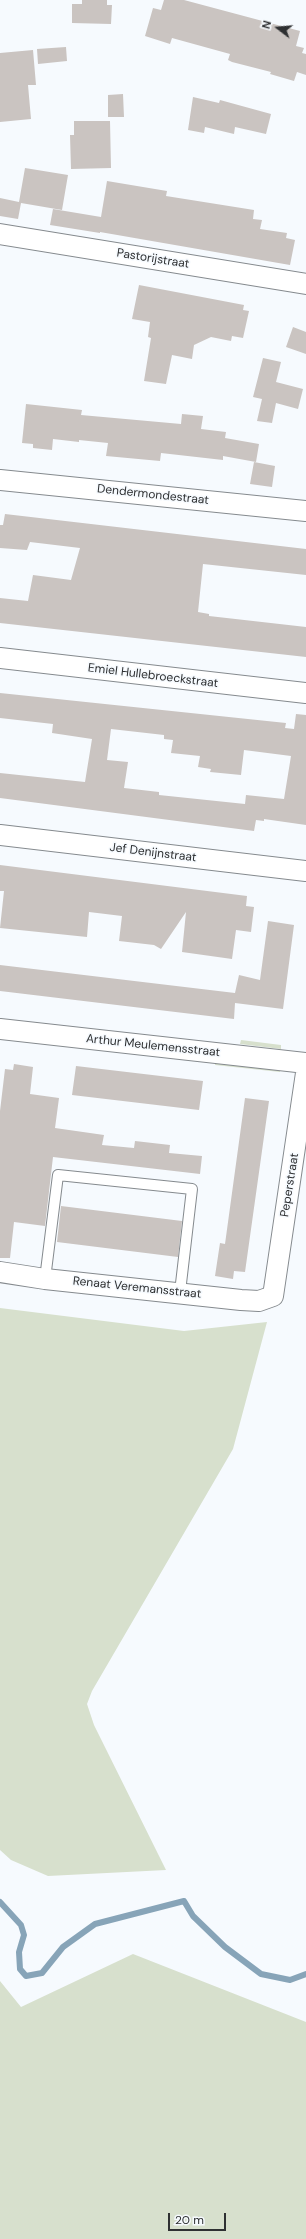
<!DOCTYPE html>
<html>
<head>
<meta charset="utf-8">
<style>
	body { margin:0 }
	#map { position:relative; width:306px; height:2239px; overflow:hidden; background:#f6fafe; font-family:"DM Sans",sans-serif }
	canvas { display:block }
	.north { position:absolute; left:258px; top:8px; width:40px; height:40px; -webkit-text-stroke:3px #f6fafe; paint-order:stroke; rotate:286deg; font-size:11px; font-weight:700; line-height:16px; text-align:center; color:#2e3032 }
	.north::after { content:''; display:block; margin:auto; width:14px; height:18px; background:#2e3032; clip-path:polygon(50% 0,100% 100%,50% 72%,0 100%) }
	.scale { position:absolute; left:168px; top:2213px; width:58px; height:18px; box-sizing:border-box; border:2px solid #2e3032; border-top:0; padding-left:5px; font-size:12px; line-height:14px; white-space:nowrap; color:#2e3032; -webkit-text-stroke:3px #f6fafe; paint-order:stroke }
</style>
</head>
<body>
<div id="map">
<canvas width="306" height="2239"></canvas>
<div class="north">N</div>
<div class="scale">20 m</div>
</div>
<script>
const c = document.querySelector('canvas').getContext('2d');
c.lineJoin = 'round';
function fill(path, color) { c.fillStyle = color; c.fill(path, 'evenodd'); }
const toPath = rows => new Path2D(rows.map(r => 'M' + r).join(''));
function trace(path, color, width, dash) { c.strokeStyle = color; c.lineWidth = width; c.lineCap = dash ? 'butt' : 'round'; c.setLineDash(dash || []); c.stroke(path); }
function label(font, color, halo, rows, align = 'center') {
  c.font = font + ' "DM Sans",sans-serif'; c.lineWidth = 3; c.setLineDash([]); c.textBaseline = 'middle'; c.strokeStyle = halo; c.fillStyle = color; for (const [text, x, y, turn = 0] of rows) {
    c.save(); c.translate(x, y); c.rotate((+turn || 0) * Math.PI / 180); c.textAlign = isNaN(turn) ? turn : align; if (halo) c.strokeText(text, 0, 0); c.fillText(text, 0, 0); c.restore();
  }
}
fill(toPath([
	[241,1040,281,1045,281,1049,240,1044],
	[215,1059,281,1066,280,1072,215,1065],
	[0,1308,184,1331,267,1322,233,1449,92,1691,87,1704,94,1725,166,1870,48,1876,11,1860,0,1850],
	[133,1954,306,2022,306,2239,0,2239,0,1981,21,2007]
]), '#d7e0cd');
trace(toPath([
	[0,1902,21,1925,24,1935,19,1952,20,1969,26,1976,42,1973,63,1947,95,1924,184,1901,193,1916,225,1947,261,1974,290,1980,306,1974]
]), '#87a4b8', 6);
fill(toPath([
	[82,0,107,0,107,5,112,5,111,24,72,23,72,4,82,4],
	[164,0,184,0,300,31,296,46,304,48,302,53,306,54,306,75,297,72,294,81,270,74,271,72,232,62,228,60,230,54,172,38,170,44,145,36,153,8,161,10],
	[66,47,67,61,38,64,37,49],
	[33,50,36,85,28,85,31,119,0,122,0,53],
	[123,94,124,117,108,117,108,95],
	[193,97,219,103,220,100,271,114,266,134,235,127,234,134,205,127,204,133,188,130],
	[74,121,110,121,111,168,71,169,70,135,74,135],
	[25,168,68,175,62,210,21,203,18,219,0,216,0,198,19,202],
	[107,181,167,191,166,196,254,210,253,219,262,220,260,229,287,233,286,238,295,240,290,265,100,232,100,233,50,225,53,209,101,217],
	[139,285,244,305,243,310,249,311,243,338,232,336,231,341,211,337,194,345,192,359,172,355,166,384,144,381,151,338,148,337,150,322,132,319],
	[293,327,306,332,306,354,286,347],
	[263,358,281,362,276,382,303,389,298,409,276,403,272,423,257,421,262,399,253,397],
	[26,404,82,410,81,415,181,424,182,414,203,416,201,429,226,432,225,438,259,444,256,462,223,456,223,460,161,453,160,461,106,456,108,443,79,440,79,442,53,439,52,450,33,448,33,444,22,443],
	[254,462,275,466,272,487,250,484],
	[5,514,306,549,306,575,203,564,198,612,209,614,209,616,306,627,306,657,0,623,0,598,28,601,33,575,71,580,80,548,30,542,27,550,0,548,0,525,3,525],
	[0,693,286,723,285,728,294,729,296,714,306,715,306,825,264,819,264,821,256,820,254,831,0,798,0,773,85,782,92,739,52,733,53,724,0,718],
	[111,729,164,735,164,739,173,740,171,753,200,756,198,767,211,769,210,772,241,775,244,750,291,756,284,799,246,795,245,804,159,795,159,792,124,788,128,762,107,760],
	[0,865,247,896,246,906,254,907,251,932,236,930,232,959,182,952,186,912,161,949,154,945,119,941,122,916,89,912,87,937,0,928,4,891,0,891],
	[268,921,294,925,283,1009,235,1003,234,1019,0,991,0,965,235,993,239,975,260,980],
	[14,1064,33,1067,30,1094,59,1098,55,1128,104,1135,102,1145,134,1148,135,1141,170,1145,169,1153,202,1156,200,1174,53,1157,45,1226,14,1222,10,1258,0,1258,0,1111,5,1069,13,1070],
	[76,1066,203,1081,199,1110,72,1095],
	[245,1098,269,1101,245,1272,234,1271,233,1279,215,1276,220,1243,225,1244],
	[61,1206,182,1221,178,1257,57,1242]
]), '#cac4c1');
const lane = toPath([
	[45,1279,58,1175,192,1189,180,1292]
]);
const street = toPath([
	[0,234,306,284],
	[0,480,306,511],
	[0,658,306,693],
	[0,835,306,871],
	[0,1029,306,1063],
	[0,1272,45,1279,241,1300,259,1301,273,1296,306,1073]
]);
trace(lane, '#858a8e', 12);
trace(street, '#858a8e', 22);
trace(lane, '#fff', 10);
trace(street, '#fff', 20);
label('12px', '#2e3032', '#f6fafe', [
	["Pastorijstraat",153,259,9],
	["Dendermondestraat",153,495,6],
	["Emiel Hullebroeckstraat",153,676,7],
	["Jef Denijnstraat",153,853,7],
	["Arthur Meulemensstraat",153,1046,6],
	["Peperstraat",290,1185,-81],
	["Renaat Veremansstraat",137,1288,6]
]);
</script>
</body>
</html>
